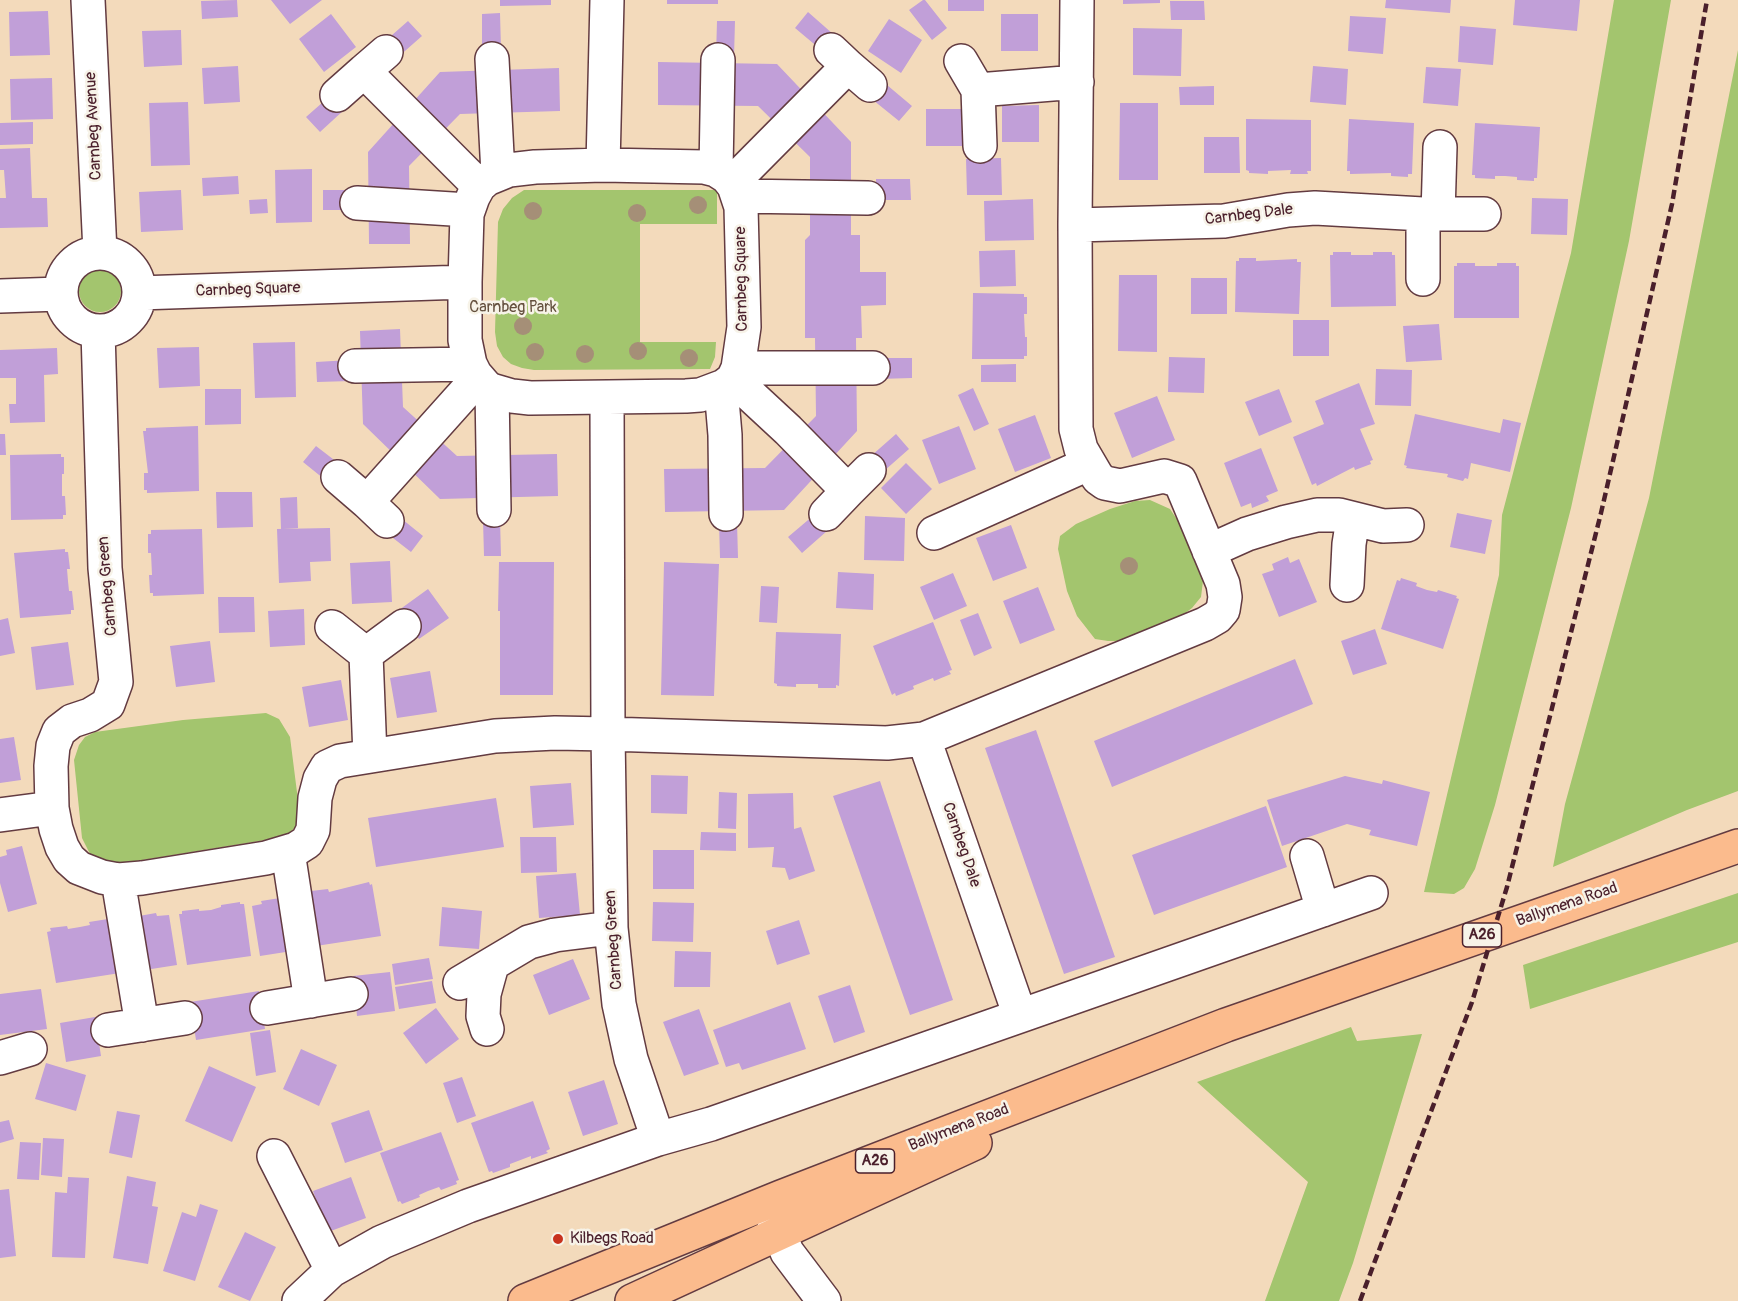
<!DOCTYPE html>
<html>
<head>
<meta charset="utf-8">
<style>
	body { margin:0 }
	canvas { display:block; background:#f3dabb }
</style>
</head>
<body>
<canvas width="1738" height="1301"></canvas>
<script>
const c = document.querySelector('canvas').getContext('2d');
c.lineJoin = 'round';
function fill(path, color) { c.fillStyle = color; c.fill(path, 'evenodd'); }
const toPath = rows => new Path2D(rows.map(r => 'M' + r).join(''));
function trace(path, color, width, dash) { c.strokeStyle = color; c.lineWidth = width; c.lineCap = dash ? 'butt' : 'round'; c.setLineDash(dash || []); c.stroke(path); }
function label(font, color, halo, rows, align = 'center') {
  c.font = font + ' Pangolin,sans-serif'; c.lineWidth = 5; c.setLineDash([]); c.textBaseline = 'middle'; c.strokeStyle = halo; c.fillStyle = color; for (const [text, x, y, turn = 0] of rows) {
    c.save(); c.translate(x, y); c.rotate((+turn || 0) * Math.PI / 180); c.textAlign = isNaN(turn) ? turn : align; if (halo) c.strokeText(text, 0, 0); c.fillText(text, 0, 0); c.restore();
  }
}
fill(toPath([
	[1614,0,1671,0,1629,241,1571,508,1495,805,1475,869,1464,888,1454,894,1424,892,1499,575,1502,515,1571,253],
	[1738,50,1738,791,1687,810,1553,867,1565,804,1649,498],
	[524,190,717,190,717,224,640,224,640,342,716,342,715,357,710,369,534,370,522,368,511,364,503,357,497,346,495,332,498,222,503,209,512,198],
	'79 291a21 21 0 1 1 42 0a21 21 0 1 1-42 0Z',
	[1150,500,1170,509,1180,524,1203,581,1201,597,1192,608,1180,617,1122,641,1108,641,1095,639,1077,616,1067,591,1058,549,1060,536,1076,524,1110,509,1135,501],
	[266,713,279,719,290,737,300,816,296,827,284,837,118,864,100,864,90,854,82,838,74,760,79,745,85,737,95,732,183,720],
	[1738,893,1738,942,1530,1009,1523,965],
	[1351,1027,1357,1041,1422,1034,1353,1263,1339,1301,1265,1301,1308,1182,1197,1082]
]), '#a3c56e');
fill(toPath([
	[237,0,238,17,202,19,201,1],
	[271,0,322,0,290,24],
	[500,0,551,0,551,5,500,6],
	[667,0,718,0,718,4,667,4],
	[923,0,925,0,947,28,932,40,909,10],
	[948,0,984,0,984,11,948,11],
	[1123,0,1160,0,1160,3,1123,4],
	[1386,0,1451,0,1450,13,1385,8],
	[1515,0,1580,0,1577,31,1513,25],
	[1170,1,1204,1,1205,20,1171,20],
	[48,11,50,55,10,56,9,12],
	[808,12,833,34,820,49,795,28],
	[500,13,501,49,482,50,482,14],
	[331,14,356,47,324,72,299,39],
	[1001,14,1038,14,1038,51,1001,51],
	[1350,16,1386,18,1383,54,1348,51],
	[889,19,922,40,901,73,868,51],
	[408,21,422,36,397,58,383,43],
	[717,21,735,21,734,57,716,57],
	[1460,26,1496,29,1493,65,1458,62],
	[1133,28,1182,29,1181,76,1133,75],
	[181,30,182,65,144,67,142,31],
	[658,62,777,64,851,142,851,235,860,235,860,272,886,272,886,305,861,306,862,338,856,338,857,431,784,510,665,512,664,469,765,468,816,416,815,338,805,338,805,240,810,235,810,157,758,106,658,105],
	[238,66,240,102,204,104,202,68],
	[1313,66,1348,69,1346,105,1310,102],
	[1426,67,1461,69,1458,106,1423,103],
	[559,68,560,111,460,114,409,166,410,244,369,244,368,152,440,72],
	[52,78,53,119,11,120,10,79],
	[887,85,912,106,899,121,873,100],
	[1214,86,1214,105,1180,105,1179,87],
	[331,95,344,110,320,132,306,117],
	[188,102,190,165,151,166,149,103],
	[1120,103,1158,103,1158,180,1119,180],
	[1039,105,1039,142,1002,142,1002,106],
	[926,109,964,109,964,146,926,146],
	[1246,119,1311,120,1311,171,1307,171,1308,174,1290,174,1291,170,1268,171,1268,174,1249,173,1249,171,1246,170],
	[1349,119,1414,123,1412,174,1408,174,1408,177,1391,176,1391,173,1350,174,1350,171,1347,171],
	[33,122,33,144,0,145,0,123],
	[1475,123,1540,127,1537,178,1534,178,1534,181,1517,180,1517,177,1505,176,1495,176,1495,179,1475,178,1475,175,1472,175],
	[1204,137,1239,137,1240,173,1204,173],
	[30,148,32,198,47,198,48,227,0,228,0,198,6,198,4,170,0,170,0,149],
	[1001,158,1002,195,967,195,966,159],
	[312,169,312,222,276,223,275,170],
	[238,176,239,194,203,196,202,178],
	[876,179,910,179,911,200,876,200],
	[181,190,183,230,141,232,139,192],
	[323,190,357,190,357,210,323,210],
	[1532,198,1568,199,1567,235,1531,234],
	[267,199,268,213,250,214,249,200],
	[1033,199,1034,240,985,241,984,201],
	[1015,250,1016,286,980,287,979,251],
	[1333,252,1351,252,1351,255,1373,255,1373,252,1392,252,1392,255,1395,255,1396,306,1331,307,1330,255,1333,255],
	[1239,258,1256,258,1256,261,1297,259,1297,262,1301,262,1299,314,1235,312,1236,261,1239,261],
	[1457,263,1475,263,1475,266,1497,266,1497,263,1516,263,1516,266,1519,266,1519,318,1454,318,1454,266,1457,266],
	[1119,275,1157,275,1157,352,1118,351],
	[1191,278,1227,278,1227,314,1191,314],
	[973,293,1024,294,1024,297,1027,297,1027,314,1024,314,1025,337,1027,337,1027,356,1024,356,1024,359,972,359],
	[1293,320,1329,320,1329,356,1293,356],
	[1439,324,1442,360,1406,362,1403,326],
	[400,329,403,407,457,456,557,454,558,496,440,499,363,424,360,331],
	[295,342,296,397,255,398,253,343],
	[199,347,200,386,159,388,157,348],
	[57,348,58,374,44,375,45,422,10,423,9,404,16,404,16,378,0,378,0,350],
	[1169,357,1205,358,1204,393,1168,392],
	[878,358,912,358,912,378,878,379],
	[350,360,351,381,317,382,316,362],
	[1016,364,1016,382,981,382,981,365],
	[1376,369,1412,370,1411,406,1375,405],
	[1359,383,1375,424,1360,429,1373,460,1370,461,1371,464,1355,470,1354,467,1317,486,1316,483,1312,485,1293,437,1324,424,1315,401],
	[973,388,989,424,974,431,958,395],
	[205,389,241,389,241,424,205,425],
	[1279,389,1292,422,1259,436,1245,402],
	[1157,396,1175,440,1132,458,1114,413],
	[1415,414,1500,433,1503,419,1521,423,1510,472,1471,463,1468,479,1465,478,1463,481,1447,477,1448,474,1406,468,1407,466,1404,465],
	[1035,415,1051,458,1015,472,998,429],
	[198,426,199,491,147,493,147,490,144,490,144,473,148,473,143,431,146,431,146,428],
	[959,426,976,469,939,484,922,440],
	[0,434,5,434,6,455,0,455],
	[896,434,909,449,884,471,871,456],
	[316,446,342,466,329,483,303,462],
	[1261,448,1278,491,1266,496,1269,501,1252,508,1251,503,1241,507,1224,463],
	[61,454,61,457,64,457,64,474,62,474,62,496,65,496,66,515,63,515,63,519,11,520,10,455],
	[906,463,932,489,906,514,881,488],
	[216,492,252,492,253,527,217,528],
	[297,497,298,528,281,529,280,498],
	[1457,513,1492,520,1485,554,1450,547],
	[397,515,423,536,411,552,384,531],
	[814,515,827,531,802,553,788,537],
	[865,516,905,518,904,561,864,560],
	[500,519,501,556,484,556,483,520],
	[719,522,737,522,738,558,720,558],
	[1011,525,1027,568,993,581,976,538],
	[330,528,331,561,310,562,311,581,279,583,277,529],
	[202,529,204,594,153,596,153,593,150,593,149,575,152,575,151,553,148,553,148,534,151,534,151,530],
	[65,549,65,552,68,552,70,569,67,569,68,581,69,591,72,591,74,610,71,610,71,614,20,618,14,553],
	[1288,557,1290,563,1299,559,1317,602,1279,617,1262,574,1274,570,1272,564],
	[390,561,392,602,352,604,350,563],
	[499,562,554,562,553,695,500,695,500,611,498,611],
	[664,562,719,564,714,696,661,695],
	[838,572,874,574,873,610,836,608],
	[953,573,967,606,934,620,920,587],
	[1401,578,1417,583,1416,586,1427,590,1437,592,1438,590,1457,596,1456,598,1459,599,1443,649,1381,629,1397,580,1400,581],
	[761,586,779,587,777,623,759,622],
	[1038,587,1055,630,1020,644,1003,601],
	[428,589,449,618,419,639,399,610],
	[218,597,254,597,255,632,219,633],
	[304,609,305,645,270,647,268,611],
	[978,613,992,648,974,656,960,620],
	[8,618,15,653,0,656,0,620],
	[933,622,952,670,949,671,951,674,934,681,933,678,913,686,914,689,896,696,895,693,892,695,873,646],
	[1375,629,1387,664,1353,675,1341,641],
	[776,632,841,634,839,686,836,685,836,688,818,688,818,684,796,684,796,687,777,686,777,684,774,683],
	[210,641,215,682,176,687,170,646],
	[68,642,74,685,36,690,31,647],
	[1295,659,1313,704,1112,787,1094,741],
	[430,671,437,712,397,718,390,678],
	[341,680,348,720,309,727,302,687],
	[1036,730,1115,957,1064,974,985,748],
	[14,737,21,780,0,783,0,739],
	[651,775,688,776,687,814,651,813],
	[1345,776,1382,784,1383,780,1430,792,1417,846,1369,835,1371,830,1347,824,1282,846,1267,800],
	[880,781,953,1000,910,1015,833,796],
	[571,783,574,825,533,828,530,786],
	[719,792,737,793,736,829,718,828],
	[793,793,794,829,801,827,815,871,789,880,785,868,772,867,774,847,748,848,748,794],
	[496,798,504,847,376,867,368,818],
	[1266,806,1287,867,1154,915,1132,855],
	[701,832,736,833,736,851,700,850],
	[520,837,556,837,557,872,521,873],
	[22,846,37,904,8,912,0,883,0,857,7,855,6,850],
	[653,850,694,850,694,889,653,889],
	[576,873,580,915,539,918,536,876],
	[369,882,370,885,372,884,381,936,316,946,308,895,312,894,311,891,328,889,329,892],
	[280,898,292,951,260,956,252,906,262,904,261,901],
	[240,902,240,904,244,904,251,956,187,965,179,914,182,914,182,911,199,909,199,911,211,910,221,907,221,905],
	[653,902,694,903,693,942,652,941],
	[442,907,482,911,479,949,439,946],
	[156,913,157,916,169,915,177,965,145,970,139,916],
	[108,919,120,973,56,983,47,932,51,931,50,928,67,926,68,929,80,927,90,925,89,922],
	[799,920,810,954,777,965,766,931],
	[675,951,711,952,710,987,674,987],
	[429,958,433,979,395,985,392,964],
	[573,959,590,999,549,1015,533,975],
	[390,972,395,1011,357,1016,353,976],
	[432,981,436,1003,399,1009,395,987],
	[850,985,865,1032,834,1043,818,996],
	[41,989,47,1029,0,1035,0,994],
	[259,991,265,1029,196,1040,190,1002],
	[790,1002,806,1049,742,1070,739,1063,726,1067,713,1030],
	[436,1008,459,1039,426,1064,403,1033],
	[699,1009,719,1064,684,1076,663,1022],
	[95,1017,101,1056,66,1062,60,1023],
	[270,1030,276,1072,256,1076,250,1033],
	[301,1049,337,1065,319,1106,283,1089],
	[46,1063,86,1075,76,1111,35,1099],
	[209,1066,256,1087,232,1142,185,1121],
	[462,1077,476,1116,457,1123,443,1083],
	[604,1080,618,1124,583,1136,568,1092],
	[533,1101,550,1149,546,1151,548,1153,531,1159,531,1156,510,1164,510,1167,493,1173,492,1171,489,1172,471,1123],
	[369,1110,383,1150,345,1163,331,1123],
	[117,1111,140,1115,132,1158,109,1153],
	[9,1120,14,1139,0,1143,0,1122],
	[441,1132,459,1180,456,1181,457,1184,441,1190,439,1187,428,1191,419,1195,420,1197,402,1204,400,1201,398,1202,380,1153],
	[43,1138,64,1139,62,1177,41,1175],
	[20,1142,41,1143,39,1180,17,1179],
	[127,1176,156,1182,152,1206,158,1207,148,1264,113,1258],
	[68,1177,89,1178,85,1258,52,1257,55,1192,67,1193],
	[351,1177,366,1218,328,1232,313,1191],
	[9,1189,16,1256,0,1258,0,1190],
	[200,1204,218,1210,195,1281,163,1271,182,1212,196,1217],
	[245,1232,276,1247,250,1301,218,1287]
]), '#c19fd8');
const minor = toPath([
	[88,0,100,252],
	[1077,0,1075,225,1076,429,1081,449,1098,478,1105,483,1120,486,1164,476,1180,481,1223,584,1225,597,1223,610,1217,617,1205,624,924,739,1020,1016,1371,893],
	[386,52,364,71,479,186],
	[492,59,498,174],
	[961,61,978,90,980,146],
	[848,66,870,85],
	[978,90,1077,82],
	[337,95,364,71],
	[603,165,704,167,716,170,727,177,734,186,741,207,744,327,738,368,733,379,724,386,700,395,686,396,530,398,512,396,488,389,475,374,470,364,465,340,465,282,467,214,473,197,479,186,487,179,509,170,535,167,603,165],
	[603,165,607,0],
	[716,170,718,60],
	[732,183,848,66,831,50],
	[738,196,868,198],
	[357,203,468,210],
	[1423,214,1423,279],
	[1438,214,1440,147],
	[1075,225,1224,221,1288,210,1315,208,1423,214,1484,214],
	'61 292a39 39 0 1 1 78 0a39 39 0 1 1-78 0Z',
	[139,293,465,282],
	[0,296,60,294],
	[98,331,105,568,116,682,108,704,90,715,72,721,59,731,53,746,51,766,52,808,56,829,62,847,69,859,79,868,102,877,118,880,142,878,266,858,296,849,307,842,313,830,315,798,320,779,327,767,340,761,495,736,555,733,608,734,611,928,619,1004,631,1059,658,1139,468,1206,382,1242,332,1270,299,1301],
	[355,366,470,364],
	[738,368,873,368],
	[733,379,788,430,848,491,869,470],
	[721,388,725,435,726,514],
	[492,390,494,510],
	[607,398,608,734,887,743,924,739],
	[338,477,367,502,478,378],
	[367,502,387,521],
	[826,514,848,491],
	[934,533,1088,464],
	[1209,551,1247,534,1286,522,1317,515,1339,515,1383,526,1407,525],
	[1347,585,1349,544,1353,519],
	[332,627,366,654],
	[370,756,366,654,404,626],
	[0,815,52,808],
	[288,852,311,1001],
	[1307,856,1323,910],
	[118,880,142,1025],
	[460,983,529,942,555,935,611,928],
	[267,1008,351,994],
	[487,1029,483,1016,484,994,492,965],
	[108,1030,185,1018],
	[0,1058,30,1049],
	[658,1139,711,1124,1020,1016],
	[274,1156,332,1270],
	[769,1208,787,1252,824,1301]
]);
const highway = toPath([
	[525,1301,781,1197,1226,1025,1738,846],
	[632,1301,975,1143]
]);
trace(minor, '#633b41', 36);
trace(highway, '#633b41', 36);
trace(minor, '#fff', 33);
trace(highway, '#fbbb8d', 33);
trace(toPath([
	[1360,1301,1472,1002,1507,887,1601,513,1672,204,1707,0]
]), '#4a1f2b', 4.5, [9, 4.5]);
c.fillStyle = '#a58f77';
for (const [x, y] of [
	[698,205],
	[533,211],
	[637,213],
	[523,326],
	[638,351],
	[535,352],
	[585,354],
	[689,358],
	[1129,566]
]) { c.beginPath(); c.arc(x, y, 9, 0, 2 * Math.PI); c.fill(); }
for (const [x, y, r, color] of [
	[558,1239,6,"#c8321e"]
]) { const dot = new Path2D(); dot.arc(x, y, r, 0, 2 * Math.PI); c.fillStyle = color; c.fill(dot); trace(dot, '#f7f3e8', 2); }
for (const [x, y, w] of [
	[1482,935,39],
	[875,1161,39]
]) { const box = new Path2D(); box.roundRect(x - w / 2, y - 12, w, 24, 4.5); c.fillStyle = '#f7f3e8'; c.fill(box); trace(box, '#4a1f2b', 1.5); }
label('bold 15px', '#4a1f2b', null, [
	["A26",1482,935],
	["A26",875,1161]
]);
label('16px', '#4a1f2b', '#f7f3e8', [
	["Carnbeg Avenue",94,126,-93],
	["Carnbeg Dale",1249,215,-7],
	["Carnbeg Square",742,279,-91],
	["Carnbeg Square",248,290,-2],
	["Carnbeg Green",108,586,-95],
	["Carnbeg Dale",961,845,71],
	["Ballymena Road",1567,905,-19],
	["Carnbeg Green",614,940,-94],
	["Ballymena Road",959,1128,-21]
]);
label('16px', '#65513f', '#f7f3e8', [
	["Carnbeg Park",513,308]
]);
label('16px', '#4a1f2b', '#f7f3e8', [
	["Kilbegs Road",570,1239]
], 'left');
</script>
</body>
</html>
